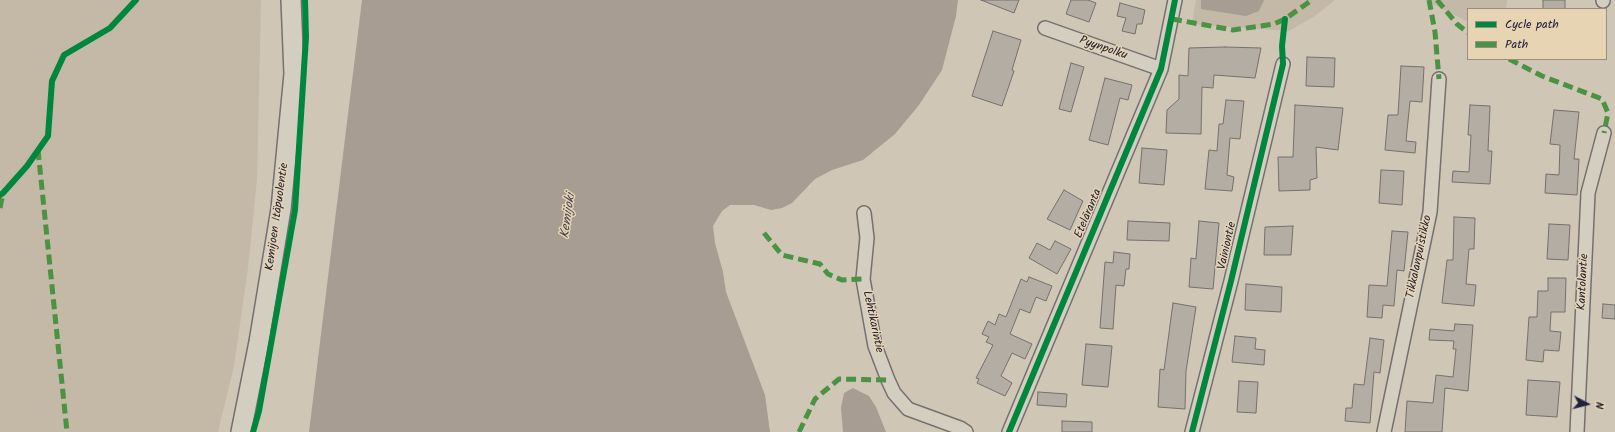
<!DOCTYPE html>
<html>
<head>
<meta charset="utf-8">
<style>
	body { margin:0 }
	#map { position:relative; width:1615px; height:432px; overflow:hidden; background:#d0c6b6; font-family:Kalam,sans-serif }
	canvas { display:block }
	.legend { position:absolute; left:1467px; top:8px; width:140px; height:52px; box-sizing:border-box; background:#e6d4b2; border:1px solid #988d82; margin:0; padding:5px 7px; list-style:none; font-size:12px; color:#22223b }
	.legend li { display:flex; align-items:center; gap:8px; height:20px }
	.legend b { width:20px; border:1px solid #988d82 }
	.north { position:absolute; left:1567px; top:384px; width:40px; height:40px; -webkit-text-stroke:3px #e6d4b2; paint-order:stroke; rotate:97deg; font-size:11px; font-weight:700; line-height:16px; text-align:center; color:#22223b }
	.north::after { content:''; display:block; margin:auto; width:14px; height:18px; background:#22223b; clip-path:polygon(50% 0,100% 100%,50% 72%,0 100%) }
</style>
</head>
<body>
<div id="map">
<canvas width="1615" height="432"></canvas>
<ul class="legend">
<li><b style="height:5px;background:#00873e"></b>Cycle path</li>
<li><b style="height:5px;background:#4a9344"></b>Path</li>
</ul>
<div class="north">N</div>
</div>
<script>
const c = document.querySelector('canvas').getContext('2d');
c.lineJoin = 'round';
function fill(path, color) { c.fillStyle = color; c.fill(path, 'evenodd'); }
const toPath = rows => new Path2D(rows.map(r => 'M' + r).join(''));
function trace(path, color, width, dash) { c.strokeStyle = color; c.lineWidth = width; c.lineCap = dash ? 'butt' : 'round'; c.setLineDash(dash || []); c.stroke(path); }
function label(font, color, halo, rows, align = 'center') {
  c.font = font + ' Kalam,sans-serif'; c.lineWidth = 3; c.setLineDash([]); c.textBaseline = 'middle'; c.strokeStyle = halo; c.fillStyle = color; for (const [text, x, y, turn = 0] of rows) {
    c.save(); c.translate(x, y); c.rotate((+turn || 0) * Math.PI / 180); c.textAlign = isNaN(turn) ? turn : align; if (halo) c.strokeText(text, 0, 0); c.fillText(text, 0, 0); c.restore();
  }
}
fill(toPath([
	[0,0,261,0,257,179,248,268,234,366,218,432,0,432],
	[1196,0,1335,0,1315,16,1289,31,1192,24],
	[1425,0,1507,0,1506,9,1468,9,1468,22]
]), '#c4b8a6');
fill(toPath([
	[362,0,958,0,956,16,942,70,919,105,895,134,863,160,832,170,815,179,792,203,782,208,771,210,754,205,730,205,722,211,713,226,715,243,723,272,726,292,765,395,770,432,309,432],
	[1201,0,1264,0,1259,11,1246,16,1201,9],
	[853,388,869,396,876,407,886,432,843,432,841,408,844,393]
]), '#a79d92');
const building = toPath([
	[981,0,1019,0,1014,13,981,0],
	[1071,0,1088,0,1096,3,1089,22,1066,14,1071,0],
	[1543,0,1565,0,1565,9,1543,9,1543,0],
	[1120,3,1145,10,1142,24,1137,24,1135,34,1122,31,1126,18,1117,16,1120,3],
	[993,31,1021,40,1012,70,1014,71,1002,106,972,96,993,31],
	[1225,47,1261,48,1255,78,1214,75,1213,88,1202,87,1201,134,1166,133,1167,110,1179,99,1179,75,1188,76,1189,48,1225,47],
	[1307,57,1335,58,1334,87,1306,86,1307,57],
	[1071,63,1084,67,1071,112,1059,109,1071,63],
	[1401,66,1424,67,1422,102,1410,101,1406,141,1416,142,1415,153,1385,150,1388,115,1398,115,1401,66],
	[1105,78,1132,85,1128,100,1120,98,1108,145,1089,140,1105,78],
	[1226,100,1244,101,1240,139,1230,138,1227,175,1234,177,1232,191,1205,189,1209,150,1217,151,1219,124,1223,124,1226,100],
	[1295,105,1343,108,1338,150,1316,147,1317,178,1310,180,1310,190,1279,191,1278,157,1293,157,1295,105],
	[1470,105,1490,106,1488,151,1492,151,1490,184,1452,182,1453,171,1469,172,1471,135,1468,135,1470,105],
	[1554,110,1579,112,1574,159,1579,159,1577,195,1545,193,1546,174,1559,175,1560,145,1550,144,1554,110],
	[1142,148,1167,150,1164,185,1139,183,1142,148],
	[1381,170,1404,171,1402,205,1379,203,1381,170],
	[1064,190,1083,201,1070,230,1047,219,1064,190],
	[1454,217,1475,218,1474,249,1469,249,1466,284,1476,285,1474,306,1442,303,1447,260,1453,260,1454,217],
	[1128,221,1170,223,1169,241,1127,240,1128,221],
	[1199,221,1219,223,1213,289,1189,287,1191,258,1196,259,1199,221],
	[1549,224,1570,225,1568,260,1547,259,1549,224],
	[1293,226,1291,255,1264,255,1265,227,1293,226],
	[1392,231,1408,232,1404,271,1397,270,1394,306,1383,305,1382,318,1367,317,1369,285,1387,286,1392,231],
	[1055,241,1071,249,1057,274,1029,258,1037,243,1050,250,1055,241],
	[1114,252,1130,254,1129,269,1126,269,1124,286,1116,285,1113,329,1100,328,1105,262,1113,263,1114,252],
	[1029,277,1052,286,1046,301,1036,297,1030,313,1020,309,1010,334,1032,344,1025,359,1012,353,1001,376,1012,383,1005,396,977,383,979,379,976,378,993,345,986,342,989,337,982,334,988,321,995,325,999,314,1006,317,1021,279,1027,282,1029,277],
	[1548,278,1566,278,1565,312,1551,312,1550,331,1561,332,1559,351,1544,350,1543,362,1526,360,1529,317,1537,317,1538,291,1548,291,1548,278],
	[1246,284,1282,287,1281,312,1245,310,1246,284],
	[1173,303,1196,307,1186,371,1185,409,1158,407,1160,369,1164,370,1173,303],
	[1603,304,1615,305,1615,319,1602,318,1603,304],
	[1455,324,1473,325,1468,391,1445,388,1442,432,1405,432,1407,401,1433,403,1436,375,1453,377,1456,349,1453,349,1454,341,1429,340,1430,329,1454,331,1455,324],
	[1235,336,1256,338,1255,349,1265,350,1264,365,1232,362,1235,336],
	[1370,338,1384,340,1380,373,1374,372,1370,423,1345,421,1346,408,1352,408,1354,384,1364,385,1370,338],
	[1086,344,1112,346,1108,387,1082,385,1086,344],
	[1528,380,1560,382,1557,417,1526,415,1528,380],
	[1239,381,1258,382,1256,413,1237,412,1239,381],
	[1038,392,1067,394,1066,407,1037,405,1038,392],
	[1062,421,1092,422,1092,432,1062,432,1062,421]
]);
fill(building, '#b4ada3');
trace(building, '#75706e', 1);
const street = toPath([
	[1603,1,1603,0],
	[1045,28,1161,69],
	[864,213,867,238,863,279,875,346,888,380,894,393,908,409,960,428,966,432],
	[1009,432,1161,69,1175,0],
	[1192,432,1231,281,1283,64],
	[1384,432,1430,212,1439,79],
	[1577,432,1588,193,1604,133]
]);
const secondary = toPath([
	[241,432,259,342,281,209,294,74,291,0]
]);
trace(street, '#75706e', 16);
trace(secondary, '#75706e', 22);
trace(street, '#d4cec1', 13);
trace(secondary, '#d4cec1', 19);
trace(toPath([
	[1429,0,1435,32,1439,79],
	[1437,0,1457,24,1468,33],
	[1172,19,1233,30,1274,24,1285,19,1312,0],
	[1509,59,1542,76,1602,99,1608,113,1604,133],
	[38,150,67,432],
	[0,208,3,193],
	[764,233,782,255,820,264,828,274,842,280,863,279],
	[799,432,815,399,839,379,888,380]
]), '#4a9344', 5, [10, 5]);
trace(toPath([
	[0,195,3,193,27,166,48,136,52,81,64,55,110,28,136,0],
	[253,432,259,411,295,210,306,37,305,0],
	[1009,432,1161,69,1175,0],
	[1192,432,1231,281,1283,64,1282,46,1285,19]
]), '#00873e', 6);
label('12px', '#22223b', '#e6d4b2', [
	["Pyynpolku",1103,49,19],
	["Eteläranta",1089,214,-67],
	["Kemijoen Itäpuolentie",278,217,-82],
	["Vainiontie",1228,246,-77],
	["Tikkalanpuistikko",1420,257,-78],
	["Kantolantie",1584,282,-87],
	["Lehtikarintie",872,322,78]
]);
label('italic 13px', '#454250', '#e6d4b2', [
	["Kemijoki",569,216,-82]
]);
</script>
</body>
</html>
